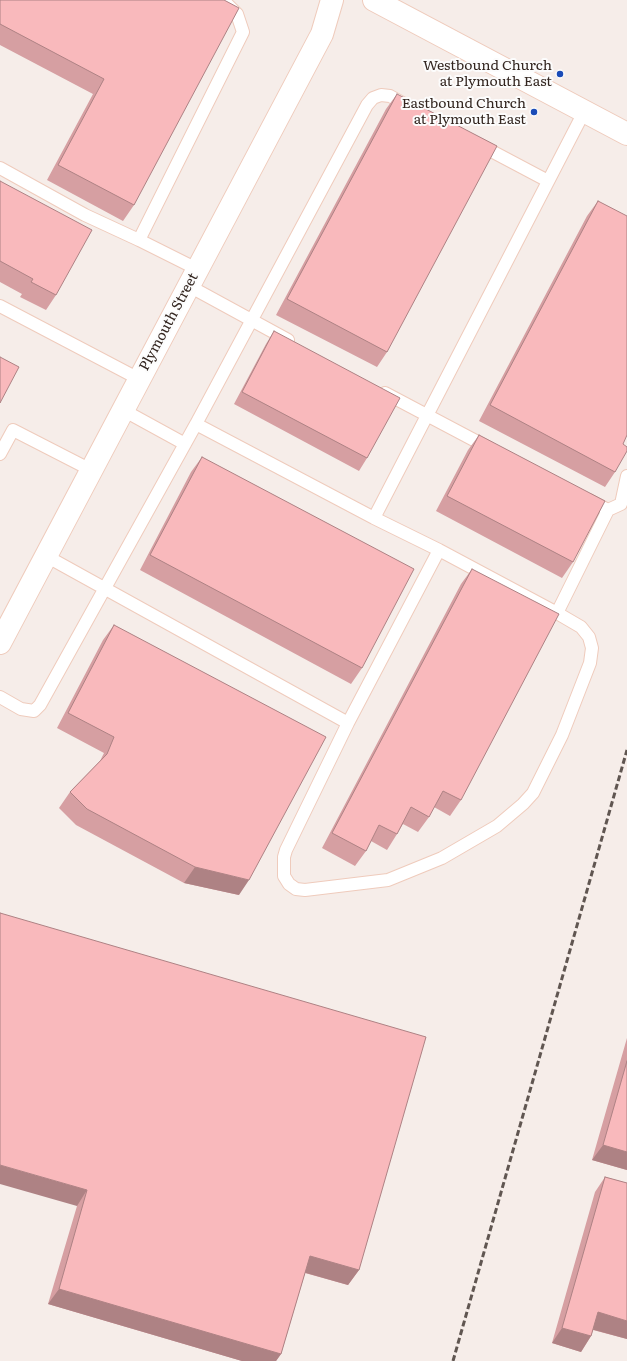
<!DOCTYPE html>
<html>
<head>
<meta charset="utf-8">
<style>
	body { margin:0 }
	canvas { display:block; background:#fcfcfc }
</style>
</head>
<body>
<canvas width="627" height="1361"></canvas>
<script>
const c = document.querySelector('canvas').getContext('2d');
c.lineJoin = 'round';
function fill(path, color) { c.fillStyle = color; c.fill(path, 'evenodd'); }
const toPath = rows => new Path2D(rows.map(r => 'M' + r).join(''));
function trace(path, color, width, dash) { c.strokeStyle = color; c.lineWidth = width; c.lineCap = dash ? 'butt' : 'round'; c.setLineDash(dash || []); c.stroke(path); }
function label(font, color, halo, rows, align = 'center') {
  c.font = font + ' Literata,serif'; c.lineWidth = 4; c.setLineDash([]); c.textBaseline = 'middle'; c.strokeStyle = halo; c.fillStyle = color; for (const [text, x, y, turn = 0] of rows) {
    c.save(); c.translate(x, y); c.rotate((+turn || 0) * Math.PI / 180); c.textAlign = isNaN(turn) ? turn : align; if (halo) c.strokeText(text, 0, 0); c.fillText(text, 0, 0); c.restore();
  }
}
fill(toPath([
	[0,0,627,0,627,1361,0,1361]
]), '#f6ede9');
const service = toPath([
	[480,145,548,181],
	[0,168,85,215,139,240],
	[197,269,139,240,243,32,237,14,226,3,220,0],
	[189,286,288,340],
	[0,306,139,379],
	[385,393,489,448],
	[123,410,185,444],
	[196,424,367,105,373,98,381,95,390,96,408,106],
	[0,454,13,430,91,470],
	[589,500,608,510,621,504,627,476],
	[46,556,348,723,286,850,284,857,284,876,289,884,296,889,305,890,388,880,442,858,497,826,523,804,533,793,562,735,590,663,592,648,589,637,581,627,557,613,439,550,374,518],
	[557,613,608,510],
	[0,697,21,709,34,711,40,705,196,424,374,518,584,112],
	[348,723,439,550]
]);
const minor = toPath([
	[374,0,627,134],
	[0,643,322,34,332,0]
]);
trace(service, '#efcbbc', 14);
trace(minor, '#efcbbc', 24);
trace(service, '#fff', 12);
trace(minor, '#fff', 22);
trace(toPath([
	[453,1361,627,750]
]), '#605651', 3, [6, 3]);
fill(toPath([
	[0,0,224,0,134,205,123,221,47,180,93,94,0,45],
	[397,94,387,352,377,367,276,315,386,109],
	[0,181,56,295,46,310,20,297,22,294,0,282],
	[598,201,623,444,615,472,605,487,479,421,587,216],
	[274,331,367,458,359,471,234,404,266,344],
	[479,435,573,562,562,578,436,511,468,450],
	[202,457,362,668,351,684,140,570,191,472],
	[472,569,461,800,450,816,434,807,429,817,418,832,403,824,397,834,387,850,371,841,366,851,355,866,322,848,461,584],
	[114,625,239,895,184,883,76,825,59,808,70,792,100,761,104,753,57,728,103,640],
	[0,913,359,1270,348,1285,305,1273,281,1354,276,1361,242,1361,48,1304,77,1206],
	[627,1038,627,1170,592,1160],
	[605,1177,627,1183,627,1339,593,1330,591,1336,581,1352,552,1343,595,1192]
]), '#d69fa2');
fill(toPath([
	[195,867,249,880,239,895,184,883],
	[603,1145,627,1152,627,1170,592,1160],
	[0,1165,87,1190,77,1206,0,1184],
	[310,1256,359,1270,348,1285,299,1271],
	[59,1289,281,1354,276,1361,242,1361,48,1304],
	[598,1312,627,1321,627,1339,587,1328],
	[562,1328,591,1336,581,1352,552,1343]
]), '#ae8284');
const building = toPath([
	[0,0,224,0,239,8,134,205,58,165,104,79,0,24,0,0],
	[397,94,497,146,387,352,287,299,397,94],
	[0,181,92,230,56,295,31,282,33,279,0,261,0,181],
	[598,201,627,216,627,435,623,444,627,447,627,451,615,472,490,405,598,201],
	[274,331,400,398,367,458,242,392,274,331],
	[0,357,19,367,0,403,0,357],
	[479,435,605,501,573,562,447,496,479,435],
	[202,457,414,569,362,668,150,555,202,457],
	[472,569,559,614,461,800,443,791,429,817,411,807,397,834,379,825,366,851,332,833,472,569],
	[114,625,326,737,249,880,195,867,87,809,70,792,107,754,114,737,68,713,114,625],
	[0,913,426,1037,359,1270,310,1256,281,1354,59,1289,87,1190,0,1165,0,913],
	[627,1061,627,1152,603,1145,627,1061],
	[605,1177,627,1183,627,1321,598,1312,591,1336,562,1328,605,1177]
]);
fill(building, '#f9b9bc');
trace(building, '#ae8284', 1);
for (const [x, y, r, color] of [
	[560,74,4,"#1a4bb7"],
	[534,112,4,"#1a4bb7"]
]) { const dot = new Path2D(); dot.arc(x, y, r, 0, 2 * Math.PI); c.fillStyle = color; c.fill(dot); trace(dot, '#fcfcfc', 1.5); }
label('14px', '#332620', '#fcfcfc', [
	["Westbound Church",552,66],
	["at Plymouth East",552,82],
	["Eastbound Church",526,104],
	["at Plymouth East",526,120]
], 'right');
label('14px', '#332620', '#fcfcfc', [
	["Plymouth Street",169,322,-62]
]);
</script>
</body>
</html>
